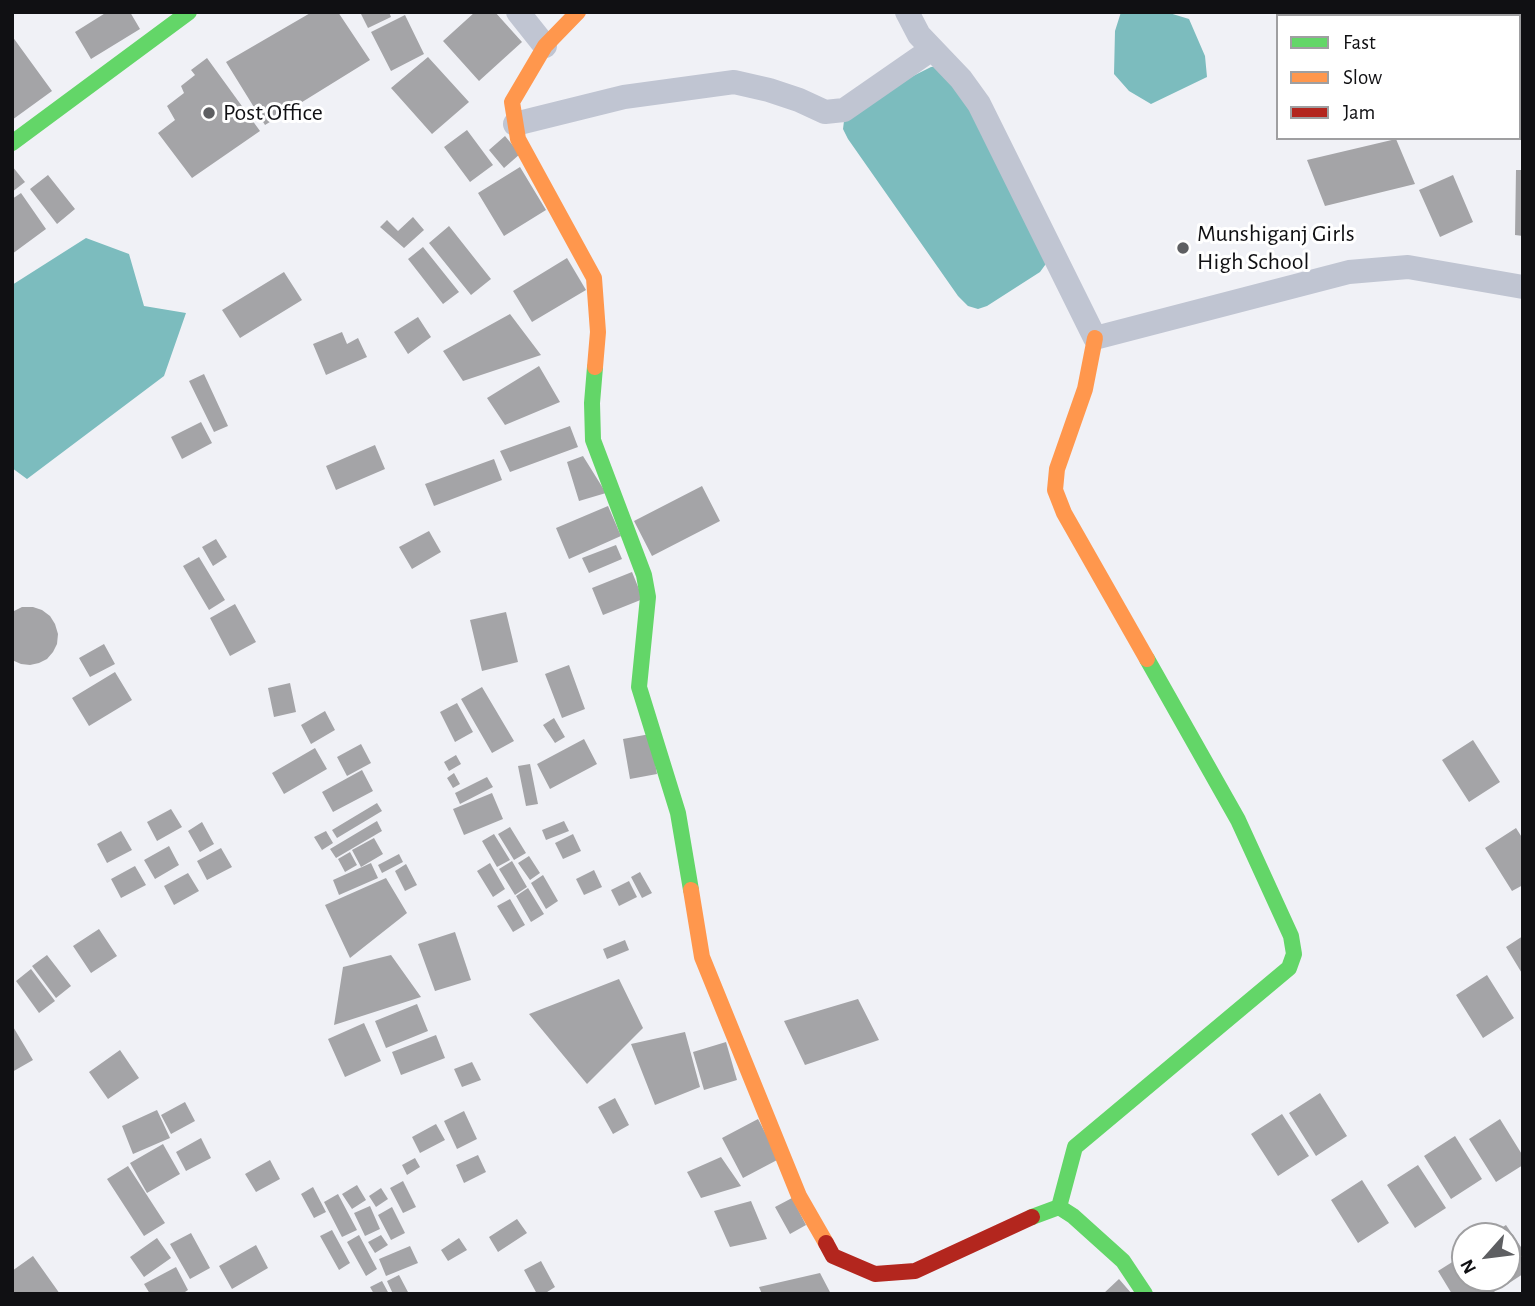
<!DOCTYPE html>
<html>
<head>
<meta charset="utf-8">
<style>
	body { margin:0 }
	#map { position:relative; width:1535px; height:1306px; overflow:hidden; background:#f0f1f6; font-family:"Alegreya Sans",sans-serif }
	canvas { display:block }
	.frame { position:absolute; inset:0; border:14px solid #101013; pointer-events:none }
	.legend { position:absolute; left:1276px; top:14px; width:245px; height:126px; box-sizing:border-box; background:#fff; border:2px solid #9f9fa1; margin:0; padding:9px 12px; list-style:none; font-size:21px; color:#101013 }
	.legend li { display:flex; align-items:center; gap:14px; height:35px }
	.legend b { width:35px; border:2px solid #9f9fa1 }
	.north { position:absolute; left:1451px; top:1222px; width:70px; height:70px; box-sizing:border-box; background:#fff; border:2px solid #9f9fa1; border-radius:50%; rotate:242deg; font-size:19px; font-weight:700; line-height:28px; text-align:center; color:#101013 }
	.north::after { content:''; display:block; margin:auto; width:24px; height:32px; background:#5e5f62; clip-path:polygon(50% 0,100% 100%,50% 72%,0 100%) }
</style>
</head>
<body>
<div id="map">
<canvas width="1535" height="1306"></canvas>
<div class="frame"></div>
<ul class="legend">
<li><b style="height:9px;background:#63d668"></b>Fast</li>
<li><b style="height:9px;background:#ff974d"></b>Slow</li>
<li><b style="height:9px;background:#b3261e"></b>Jam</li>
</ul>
<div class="north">N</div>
</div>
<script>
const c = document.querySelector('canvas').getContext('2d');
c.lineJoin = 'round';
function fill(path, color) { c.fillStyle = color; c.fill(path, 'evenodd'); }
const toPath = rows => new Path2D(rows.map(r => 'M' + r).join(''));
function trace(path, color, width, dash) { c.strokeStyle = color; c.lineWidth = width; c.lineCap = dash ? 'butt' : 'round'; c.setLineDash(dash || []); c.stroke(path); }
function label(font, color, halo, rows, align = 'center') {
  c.font = font + ' "Alegreya Sans",sans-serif'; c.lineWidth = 6; c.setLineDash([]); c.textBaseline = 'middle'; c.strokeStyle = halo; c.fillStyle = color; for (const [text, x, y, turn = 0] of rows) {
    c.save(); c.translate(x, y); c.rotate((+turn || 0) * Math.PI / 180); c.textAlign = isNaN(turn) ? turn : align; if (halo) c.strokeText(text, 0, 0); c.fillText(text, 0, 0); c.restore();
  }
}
fill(toPath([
	[1121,12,1166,12,1189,19,1205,56,1207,77,1151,104,1129,91,1114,74,1115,31],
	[941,66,951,70,1048,261,1040,272,987,306,978,309,968,306,958,296,848,139,843,129,844,121,911,77,931,67],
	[86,238,129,254,144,306,186,313,164,376,27,479,12,468,12,285]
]), '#7cbcbe');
fill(toPath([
	[107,12,130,12,140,29,91,59,75,32],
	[312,12,338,12,370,60,265,125,226,62],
	[360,12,389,12,391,17,368,28],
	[475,12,495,12,522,42,479,81,443,41],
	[1329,12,1369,12,1370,16,1330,16],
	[1420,12,1440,12,1441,16,1412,16],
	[1493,12,1523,12,1523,52,1519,53,1519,16,1495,16],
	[405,15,424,54,391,71,371,32],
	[12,36,52,91,12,120],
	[428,57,469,102,432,134,391,88],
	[207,58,260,131,192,178,158,133,175,120,167,106,184,93,181,86,195,75,191,70],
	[1523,87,1523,124,1519,116,1519,89],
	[467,130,493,165,470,182,444,147],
	[505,136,520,154,504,168,489,150],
	[1396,139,1415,184,1325,206,1307,160],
	[12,166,25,182,12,192],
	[520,167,546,210,504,236,478,193],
	[1516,170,1523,170,1523,236,1515,235],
	[48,175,75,209,57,224,30,189],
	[1453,175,1473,222,1440,237,1419,190],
	[21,193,46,229,12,254,12,199],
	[413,217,424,230,404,248,380,227,387,220,398,231],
	[449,226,491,279,471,295,429,243],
	[423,247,459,292,443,304,408,259],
	[567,258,586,290,532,322,513,291],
	[284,272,302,300,240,338,222,310],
	[510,314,541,355,463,381,443,351],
	[418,317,431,337,408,354,394,332],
	[342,332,347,344,358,338,367,357,326,375,313,344],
	[539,366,560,402,505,425,487,398],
	[204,374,228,426,214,432,189,381],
	[201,422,212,443,182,459,171,437],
	[570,426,578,447,510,472,500,451],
	[375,445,385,469,336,490,326,466],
	[583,456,606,493,579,501,567,462],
	[494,459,502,480,434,506,425,484],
	[702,486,720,521,652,556,634,521],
	[608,506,621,536,569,559,556,528],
	[429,531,441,552,412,569,399,547],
	[216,539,227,557,213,566,202,547],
	[616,545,622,559,589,573,582,558],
	[199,557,225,600,209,610,183,566],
	[632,572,643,599,603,615,592,588],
	[235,604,256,642,230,656,210,618],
	[22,607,33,607,42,610,50,616,55,624,58,634,57,644,53,652,47,659,39,663,30,665,21,664,12,660,12,612],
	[506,612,518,662,482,671,470,620],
	[104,644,115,664,90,677,79,658],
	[569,665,585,709,562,718,545,674],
	[115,672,132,700,89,726,72,698],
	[290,683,296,712,274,717,268,688],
	[482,687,514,741,492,753,461,699],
	[457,703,473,732,455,742,440,712],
	[325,711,335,730,311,744,301,725],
	[554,718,565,737,555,743,543,725],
	[650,734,657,774,630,779,623,739],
	[584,739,597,764,550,789,537,764],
	[1473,740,1500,782,1469,802,1442,760],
	[361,744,371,763,347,776,337,757],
	[315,748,327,769,284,794,272,773],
	[456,755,461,764,449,771,444,762],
	[530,764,538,804,526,806,518,766],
	[362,770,373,791,333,812,322,792],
	[454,773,460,784,453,788,447,778],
	[487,777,493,787,460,804,455,793],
	[492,793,503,819,464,835,453,809],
	[377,803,382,811,337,838,332,830],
	[171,809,182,827,157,841,147,822],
	[377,821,382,831,336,858,330,849],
	[564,821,569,831,546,840,542,830],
	[202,822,214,844,200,852,188,831],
	[510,827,526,853,514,860,498,834],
	[1516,828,1523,839,1523,885,1512,891,1485,848],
	[121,831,132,850,107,863,97,844],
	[326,831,333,843,322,850,314,837],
	[494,834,510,860,497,867,482,841],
	[573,834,581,851,563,859,555,843],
	[374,838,383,854,361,867,352,850],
	[169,846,179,865,155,879,144,860],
	[221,848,232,867,207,880,197,861],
	[350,852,357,865,345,872,338,859],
	[399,854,403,862,382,873,378,865],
	[529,856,540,873,530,880,518,863],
	[512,861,527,887,515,895,499,869],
	[371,863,378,878,339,895,333,880],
	[490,863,505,889,493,897,477,871],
	[406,864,417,885,405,891,395,871],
	[135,866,146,885,121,898,111,879],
	[594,870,602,887,584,895,576,879],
	[640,872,652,893,642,898,631,877],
	[188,873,199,891,174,905,164,886],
	[543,875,558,901,546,909,531,883],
	[386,878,407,913,350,958,325,905],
	[629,881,637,897,619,906,611,890],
	[528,888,544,914,531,922,516,896],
	[510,899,525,925,513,932,497,906],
	[99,929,117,956,91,973,73,946],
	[455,932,471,980,435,991,418,944],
	[1523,936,1523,975,1506,947],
	[625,940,629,950,607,959,603,949],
	[47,955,71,986,56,998,32,966],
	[391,955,421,997,334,1025,343,967],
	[31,969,55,1001,39,1013,16,981],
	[1487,975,1514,1018,1483,1038,1456,995],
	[619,979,643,1028,587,1084,529,1014],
	[858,999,879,1040,805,1065,784,1021],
	[417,1004,428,1031,386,1048,375,1021],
	[364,1023,381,1061,345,1077,328,1039],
	[12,1025,33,1060,12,1072],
	[685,1032,700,1087,655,1105,631,1044],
	[436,1035,445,1058,401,1075,392,1052],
	[726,1042,737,1080,704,1090,693,1052],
	[120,1050,139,1078,108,1099,89,1072],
	[472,1062,481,1080,462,1087,454,1069],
	[1320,1093,1347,1136,1316,1156,1289,1113],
	[615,1098,629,1125,613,1134,598,1107],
	[185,1102,195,1121,171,1134,161,1115],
	[157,1110,170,1138,133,1154,122,1126],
	[464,1111,477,1139,457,1149,444,1121],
	[1282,1114,1309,1156,1278,1176,1251,1134],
	[758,1119,779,1159,743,1178,722,1138],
	[1500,1119,1523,1156,1523,1165,1496,1182,1469,1139],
	[436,1124,445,1140,420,1153,412,1137],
	[1455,1136,1482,1179,1451,1199,1424,1156],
	[201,1138,211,1158,186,1171,176,1152],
	[163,1144,180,1174,147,1193,130,1163],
	[478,1155,486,1172,464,1183,456,1165],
	[721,1157,741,1186,701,1198,687,1172],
	[415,1158,420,1167,407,1175,402,1165],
	[270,1160,280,1179,256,1192,245,1174],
	[1418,1165,1446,1208,1415,1228,1387,1185],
	[128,1166,165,1223,144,1236,107,1179],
	[1362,1180,1389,1223,1358,1243,1331,1200],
	[403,1181,416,1207,403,1213,390,1188],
	[357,1185,366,1200,352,1209,342,1194],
	[313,1187,326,1212,314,1218,301,1194],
	[381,1188,388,1199,376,1207,369,1196],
	[338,1194,357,1230,342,1237,324,1202],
	[792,1198,806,1225,790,1234,775,1207],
	[751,1201,767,1239,730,1247,714,1211],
	[370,1206,380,1229,365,1236,354,1213],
	[392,1207,405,1233,391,1240,378,1215],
	[517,1219,527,1233,498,1252,489,1237],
	[1506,1225,1523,1250,1523,1274,1503,1287,1497,1278,1507,1278,1507,1236,1488,1236],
	[332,1230,350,1263,339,1270,320,1236],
	[191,1233,210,1268,190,1279,170,1244],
	[359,1235,377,1269,366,1276,347,1242],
	[381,1235,388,1245,375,1253,368,1242],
	[157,1238,171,1258,144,1277,130,1257],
	[459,1238,467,1250,448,1261,441,1250],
	[256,1245,268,1268,232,1289,219,1266],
	[410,1246,418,1263,386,1276,379,1259],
	[1465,1254,1465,1278,1486,1278,1496,1294,1452,1294,1438,1271],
	[33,1256,60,1294,12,1294,12,1271],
	[541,1261,555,1287,544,1294,537,1294,524,1270],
	[176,1267,188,1290,182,1294,150,1294,144,1284],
	[820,1273,831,1294,762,1294,759,1287],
	[399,1275,409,1294,393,1294,387,1281],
	[1119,1279,1132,1294,1103,1294],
	[382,1281,389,1294,374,1294,370,1287]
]), '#a4a4a7');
trace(toPath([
	[518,12,545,46],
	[907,12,919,35,961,79,979,104,1095,338,1349,272,1408,267,1523,287],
	[515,124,624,97,734,82,769,90,799,100,825,112,844,110,932,49]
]), '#c0c5d2', 24);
trace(toPath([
	[12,143,189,12],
	[595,367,592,403,593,440,644,575,648,597,639,687,678,813,691,890],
	[1059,1207,1075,1147,1289,968,1294,954,1291,936,1238,820,1147,659],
	[1032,1217,1059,1207,1073,1216,1123,1261,1145,1294]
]), '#63d668', 16);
trace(toPath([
	[578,12,545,46,512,102,518,139,594,278,598,332,595,367],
	[1095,338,1085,389,1057,469,1055,490,1064,513,1147,659],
	[691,890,702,957,799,1196,826,1243]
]), '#ff974d', 16);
trace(toPath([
	[826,1243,833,1256,875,1274,915,1271,1032,1217]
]), '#b3261e', 16);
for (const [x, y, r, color] of [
	[209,113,7,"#5e5f62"],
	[1183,248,7,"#5e5f62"]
]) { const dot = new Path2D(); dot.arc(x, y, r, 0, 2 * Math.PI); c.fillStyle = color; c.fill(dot); trace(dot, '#fff', 2.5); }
label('24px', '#101013', '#fff', [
	["Post Office",223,113],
	["Munshiganj Girls",1197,234],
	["High School",1197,262]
], 'left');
</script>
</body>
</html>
